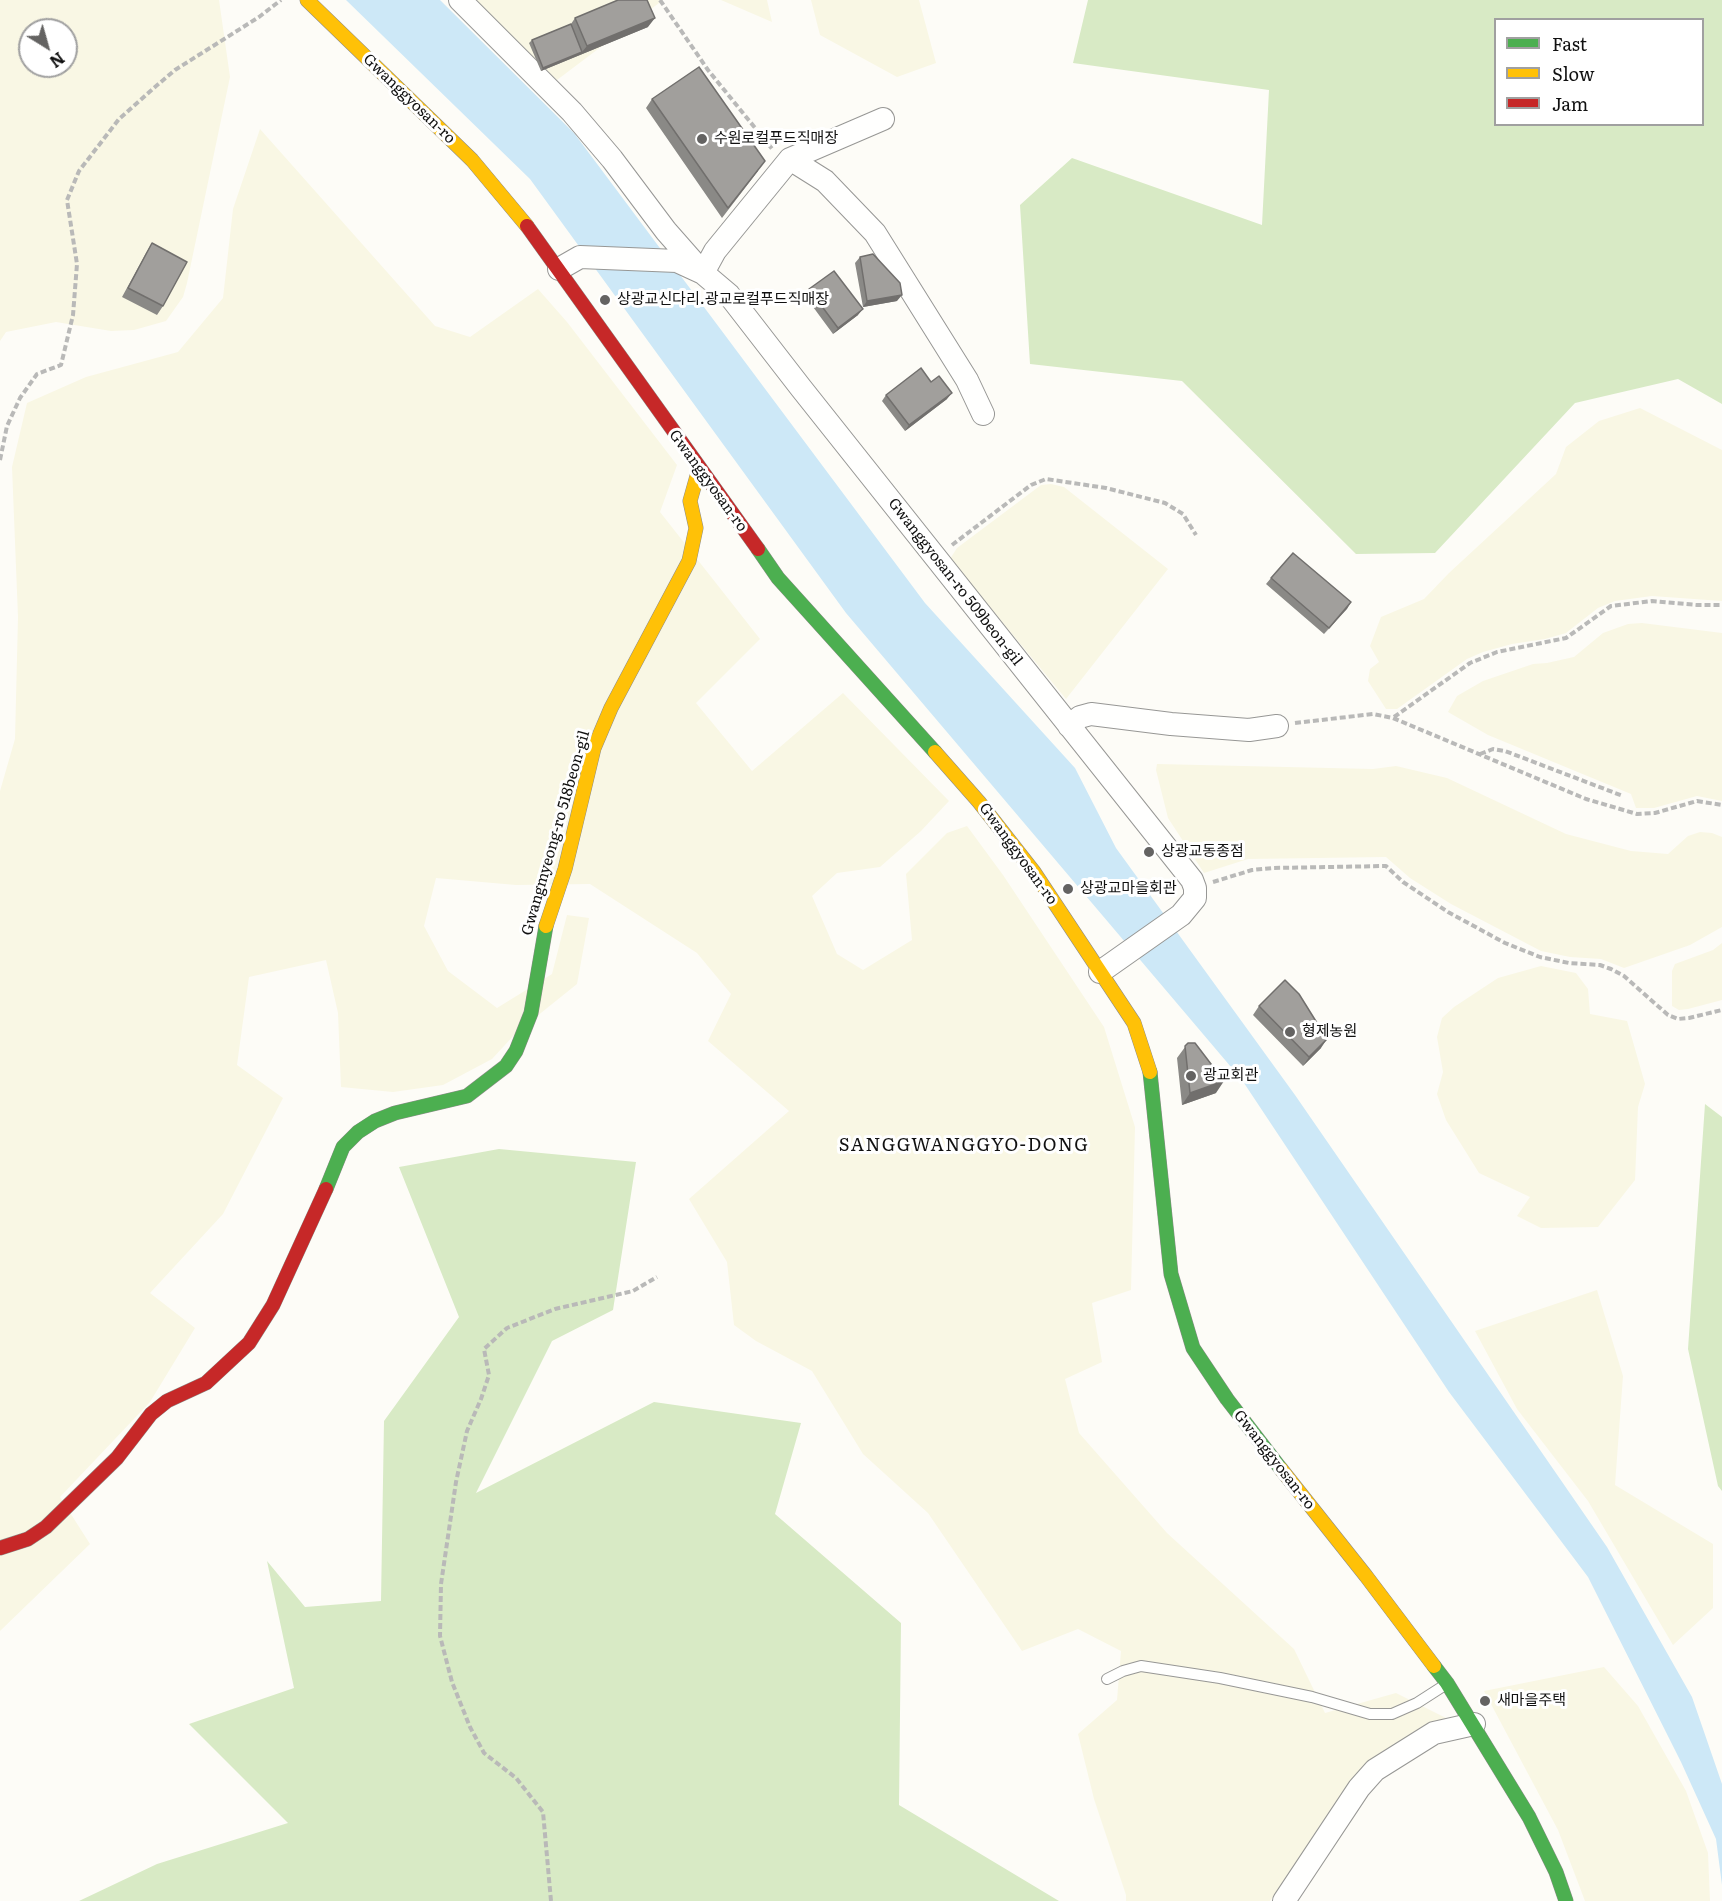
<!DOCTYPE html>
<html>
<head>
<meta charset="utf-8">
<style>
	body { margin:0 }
	#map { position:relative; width:1722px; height:1901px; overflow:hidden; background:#fdfcf7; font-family:Literata,serif }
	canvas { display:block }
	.legend { position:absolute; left:1494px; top:18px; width:210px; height:108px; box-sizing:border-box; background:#fff; border:2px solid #a0a0a0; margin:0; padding:8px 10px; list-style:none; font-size:18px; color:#111 }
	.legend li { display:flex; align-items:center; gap:12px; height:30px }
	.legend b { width:30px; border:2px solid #a0a0a0 }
	.north { position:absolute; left:18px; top:18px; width:60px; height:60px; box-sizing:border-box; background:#fff; border:2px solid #a0a0a0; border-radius:50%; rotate:143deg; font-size:16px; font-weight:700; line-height:24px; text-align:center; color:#111 }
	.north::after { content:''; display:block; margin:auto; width:21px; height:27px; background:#646362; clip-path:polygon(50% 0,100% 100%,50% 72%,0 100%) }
</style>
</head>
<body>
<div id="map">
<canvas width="1722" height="1901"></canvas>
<ul class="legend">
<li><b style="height:8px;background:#4caf50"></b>Fast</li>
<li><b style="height:8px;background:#ffc107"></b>Slow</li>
<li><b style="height:8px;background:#c62828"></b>Jam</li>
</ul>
<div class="north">N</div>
</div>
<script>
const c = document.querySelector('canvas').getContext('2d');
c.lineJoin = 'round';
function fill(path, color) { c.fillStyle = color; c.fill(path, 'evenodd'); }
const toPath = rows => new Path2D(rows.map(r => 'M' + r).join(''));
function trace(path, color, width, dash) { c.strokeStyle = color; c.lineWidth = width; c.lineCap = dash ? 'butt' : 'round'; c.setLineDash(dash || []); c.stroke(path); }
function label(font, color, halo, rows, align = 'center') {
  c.font = font + ' Literata,"Noto Sans KR",serif'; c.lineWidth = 6; c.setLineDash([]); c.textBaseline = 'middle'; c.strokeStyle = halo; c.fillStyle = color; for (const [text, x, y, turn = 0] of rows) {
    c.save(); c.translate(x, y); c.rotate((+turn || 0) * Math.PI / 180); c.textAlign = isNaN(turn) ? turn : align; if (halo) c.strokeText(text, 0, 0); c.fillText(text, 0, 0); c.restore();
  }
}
fill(toPath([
	[0,0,219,0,230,77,187,283,183,297,166,321,134,330,111,331,56,322,6,332,0,341],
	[30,30,66,30,66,66,30,66],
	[469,0,663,0,557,80],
	[721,0,767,0,772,22],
	[811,0,919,0,936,63,897,77,820,35],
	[260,129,435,326,470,337,538,289,567,322,677,465,660,512,760,639,696,703,752,771,843,693,949,801,921,831,880,867,837,873,812,896,837,954,863,970,912,940,906,874,947,833,967,826,1003,875,1104,1027,1135,1127,1131,1290,1092,1303,1102,1362,1065,1379,1079,1433,1167,1533,1294,1649,1325,1713,1396,1693,1446,1718,1358,1776,1270,1901,1126,1901,1126,1895,1094,1799,1078,1734,1117,1700,1121,1651,1078,1629,1022,1651,928,1513,863,1454,812,1371,756,1341,734,1325,727,1262,689,1199,789,1111,708,1041,731,994,697,953,590,884,516,885,436,878,424,926,448,971,497,1008,552,974,567,915,589,918,577,984,516,1033,492,1059,443,1085,393,1092,341,1087,338,1013,326,960,249,977,237,1065,283,1098,223,1214,150,1293,195,1328,150,1402,60,1497,90,1544,0,1631,0,791,15,739,18,617,12,467,27,403,86,377,178,352,223,298,233,209],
	[1640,408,1722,450,1722,601,1652,596,1615,601,1598,608,1566,633,1545,639,1512,644,1483,652,1467,659,1397,709,1386,709,1368,681,1370,669,1379,662,1370,646,1381,617,1424,599,1449,573,1556,474,1566,447,1599,421],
	[1051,484,1064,487,1168,569,1066,699,950,559,957,548,1041,485],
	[1642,623,1722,633,1722,801,1697,796,1654,808,1636,808,1631,794,1488,735,1448,712,1457,696,1483,681,1533,664,1547,663,1574,657,1603,633,1628,624],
	[1157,764,1373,769,1396,766,1447,778,1566,834,1631,851,1668,854,1688,836,1700,832,1712,833,1722,837,1722,927,1690,945,1624,968,1601,959,1570,957,1541,951,1451,904,1410,878,1386,857,1248,859,1204,873,1168,818,1156,770],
	[1722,943,1722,1000,1688,1009,1679,1010,1672,1006,1672,971,1675,964,1713,950],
	[1541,966,1576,973,1588,989,1590,1014,1627,1021,1645,1084,1638,1107,1635,1180,1598,1227,1541,1228,1517,1216,1530,1197,1479,1173,1446,1120,1437,1094,1443,1072,1437,1037,1442,1018,1454,1007,1498,978],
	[1597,1290,1623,1376,1615,1485,1713,1544,1713,1608,1673,1645,1588,1501,1517,1409,1475,1331],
	[1604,1667,1638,1706,1686,1791,1708,1853,1710,1901,1585,1901,1558,1830,1484,1691]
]), '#f9f7e4');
fill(toPath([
	[1088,0,1722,0,1722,404,1678,379,1575,403,1435,553,1356,554,1182,381,1030,364,1020,205,1072,158,1262,225,1269,90,1073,63],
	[1496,20,1702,20,1702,124,1496,124],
	[1705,1104,1722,1117,1722,1491,1718,1486,1688,1349],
	[499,1149,636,1162,613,1310,552,1341,476,1493,654,1402,801,1423,775,1514,901,1623,899,1805,1059,1901,79,1901,157,1864,288,1823,189,1724,294,1688,267,1561,305,1607,381,1601,384,1421,459,1317,399,1167]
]), '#d8eac5');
fill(toPath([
	[346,0,440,0,574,133,925,603,1075,768,1116,848,1295,1095,1607,1547,1692,1697,1722,1784,1722,1885,1716,1839,1681,1762,1588,1577,1449,1392,1242,1080,846,613,530,179]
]), '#cde8f7');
const lane = toPath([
	[1107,1679,1123,1671,1141,1666,1220,1678,1312,1697,1370,1714,1392,1714,1417,1703,1445,1685]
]);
const street = toPath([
	[460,0,572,112,612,159,666,231,703,273,729,295,801,388,1192,880,1195,888,1195,898,1181,915,1100,972],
	[790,159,825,181,875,233,967,380,983,414],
	[559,269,580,257,677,261,703,273,715,251,790,159,883,119],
	[1069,726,1080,717,1091,714,1171,724,1249,730,1277,726],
	[1284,1901,1359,1788,1375,1770,1434,1733,1474,1724]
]);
const fast = toPath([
	[758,549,778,578,935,752],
	[1150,1072,1171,1274,1193,1348,1227,1399,1281,1469],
	[326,1189,343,1147,358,1132,375,1121,395,1113,467,1096,506,1066,516,1051,531,1013,546,926],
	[1434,1666,1447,1683,1529,1817,1556,1872,1566,1901]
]);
const slow = toPath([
	[307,0,472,160,527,226],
	[935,752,979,802,1034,872,1134,1023,1150,1072],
	[546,926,565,869,594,748,611,708,689,561,696,528,690,501,699,469],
	[1281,1469,1366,1576,1434,1666]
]);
const jam = toPath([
	[527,226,758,549],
	[0,1548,28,1539,46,1527,117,1458,151,1414,167,1401,206,1383,249,1343,273,1305,326,1189]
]);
trace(lane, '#979795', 12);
trace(street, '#979795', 24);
trace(fast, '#8e8d8b', 15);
trace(slow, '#8e8d8b', 15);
trace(jam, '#8e8d8b', 15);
trace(toPath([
	[660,0,708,70,773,150],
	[0,460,7,426,20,398,37,374,61,365,73,315,77,264,67,200,79,171,119,119,155,87,175,70,259,17,281,0],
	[952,545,1031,485,1046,479,1106,488,1165,503,1183,514,1196,535],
	[1394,717,1470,663,1497,652,1566,638,1611,606,1652,601,1697,605,1722,605],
	[1295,723,1373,714,1393,718,1586,799,1637,814,1655,813,1697,801,1722,805],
	[1480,754,1493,749,1505,751,1623,796],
	[1213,882,1252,870,1273,868,1386,866,1403,882,1448,912,1505,943,1540,957,1569,963,1600,965,1611,969,1624,976,1668,1015,1678,1019,1689,1018,1722,1010],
	[551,1901,543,1812,516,1778,484,1753,470,1727,452,1682,440,1636,441,1584,456,1482,467,1431,481,1399,489,1375,484,1349,507,1328,555,1309,633,1291,657,1277]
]), '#b9b9b8', 4, [6, 3]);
trace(lane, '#fffffe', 10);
trace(street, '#fffffe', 22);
trace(fast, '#4caf50', 14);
trace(slow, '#ffc107', 14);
trace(jam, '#c62828', 14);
fill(toPath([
	[575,18,648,27,541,71,529,43,532,40,571,24],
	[652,99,758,171,722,218,646,108],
	[152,243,163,306,157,315,122,297,146,253],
	[860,257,897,301,863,307,855,263],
	[809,289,858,315,833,334,805,296],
	[931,382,947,399,905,431,882,401,886,395],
	[1271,578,1351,602,1324,634,1266,584],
	[1259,1006,1321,1048,1303,1066,1253,1015],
	[1188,1043,1216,1093,1182,1105,1177,1058]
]), '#8a8986');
fill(toPath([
	[655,18,648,27,541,71,543,68,582,52,587,46],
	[902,295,897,301,863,307,867,301],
	[863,309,858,315,833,334,838,328],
	[952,393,947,399,905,431,909,425],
	[1351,602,1347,609,1324,634,1329,628],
	[1327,1039,1321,1048,1303,1066,1309,1057],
	[1224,1081,1216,1093,1182,1105,1190,1093]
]), '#716f6d');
const building = toPath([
	[618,0,647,0,655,18,587,46,575,18,618,0],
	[571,24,582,52,543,68,532,40,571,24],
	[699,67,765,161,728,208,652,99,699,67],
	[152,243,187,262,163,306,128,288,152,243],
	[873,254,900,283,902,295,867,301,860,257,873,254],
	[834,271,863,309,838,328,809,289,834,271],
	[921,368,931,382,939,376,952,393,909,425,886,395,921,368],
	[1293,553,1351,602,1329,628,1271,578,1293,553],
	[1285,980,1299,994,1327,1039,1309,1057,1259,1006,1285,980],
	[1188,1043,1195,1043,1224,1081,1190,1093,1185,1046,1188,1043]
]);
fill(building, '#a19f9c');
trace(building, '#716f6d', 1.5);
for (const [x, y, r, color] of [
	[702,139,6,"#646362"],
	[605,300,6,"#646362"],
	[1149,852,6,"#646362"],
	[1068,889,6,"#646362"],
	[1290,1032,6,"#646362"],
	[1191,1076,6,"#646362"],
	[1485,1701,6,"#646362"]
]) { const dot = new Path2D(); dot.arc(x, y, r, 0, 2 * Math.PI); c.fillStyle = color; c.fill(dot); trace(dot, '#fff', 2); }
label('15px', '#111', '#fff', [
	["Gwanggyosan-ro",409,99,44],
	["Gwanggyosan-ro",708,481,54],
	["Gwanggyosan-ro 509beon-gil",955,582,52],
	["Gwangmyeong-ro 518beon-gil",556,833,-74],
	["Gwanggyosan-ro",1018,854,54],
	["Gwanggyosan-ro",1274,1460,52]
]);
label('15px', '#111', '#fff', [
	["수원로컬푸드직매장",714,139],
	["상광교신다리.광교로컬푸드직매장",617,300],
	["상광교동종점",1161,852],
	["상광교마을회관",1080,889],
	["형제농원",1302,1032],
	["광교회관",1203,1076],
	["새마을주택",1497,1701]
], 'left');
c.letterSpacing = '1.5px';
label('18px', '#111', '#fff', [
	["SANGGWANGGYO-DONG",964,1146]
]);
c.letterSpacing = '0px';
</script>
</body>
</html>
